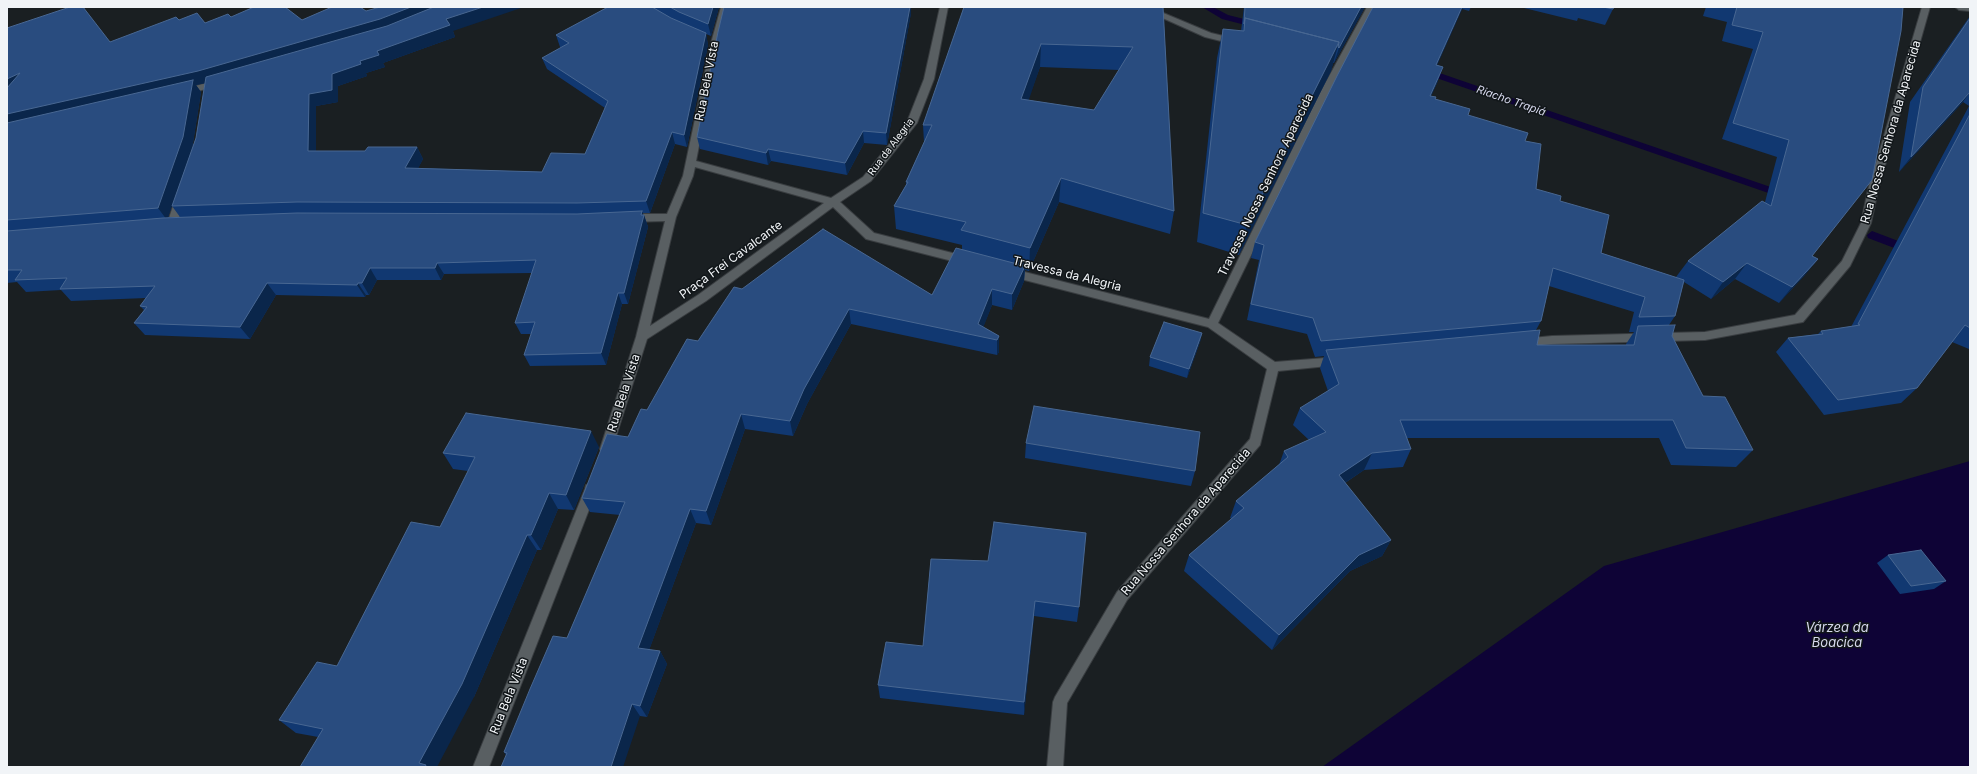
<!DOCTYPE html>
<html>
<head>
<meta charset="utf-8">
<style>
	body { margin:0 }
	#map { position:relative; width:1977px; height:774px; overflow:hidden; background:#1a1f22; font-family:Inter,sans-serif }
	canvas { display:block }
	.frame { position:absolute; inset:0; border:8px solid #f1f4f7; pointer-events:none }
</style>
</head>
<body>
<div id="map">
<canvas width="1977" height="774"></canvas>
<div class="frame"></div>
</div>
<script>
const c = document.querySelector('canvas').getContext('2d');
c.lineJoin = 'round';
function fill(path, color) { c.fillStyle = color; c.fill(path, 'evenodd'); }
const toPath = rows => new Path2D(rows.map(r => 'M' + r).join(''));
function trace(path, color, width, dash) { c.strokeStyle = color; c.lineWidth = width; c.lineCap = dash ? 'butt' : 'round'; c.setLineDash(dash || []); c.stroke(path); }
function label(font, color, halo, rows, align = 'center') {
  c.font = font + ' Inter,sans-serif'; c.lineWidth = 3; c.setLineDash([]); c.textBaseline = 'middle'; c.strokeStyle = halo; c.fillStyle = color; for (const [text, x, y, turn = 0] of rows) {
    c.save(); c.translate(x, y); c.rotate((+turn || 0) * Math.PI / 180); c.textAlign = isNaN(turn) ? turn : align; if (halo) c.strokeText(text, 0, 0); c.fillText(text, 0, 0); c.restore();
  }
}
fill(toPath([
	[1970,461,1970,767,1322,767,1604,566]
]), '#0e0336');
fill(toPath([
	[1202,7,1213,7,1228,15,1260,23,1261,25,1257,28,1222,19,1202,7],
	[1425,68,1788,193,1789,195,1788,197,1780,197,1422,73,1422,69,1425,68],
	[1872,231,1914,247,1915,250,1910,254,1868,238,1867,235,1872,231]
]), '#0e0336');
const minor = toPath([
	[721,7,729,7,719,43,696,161,831,198,863,177,907,122,924,79,940,7,948,7,934,79,917,123,871,181,840,202,874,233,968,257,973,261,968,265,866,239,833,207,706,301,647,339,612,449,610,453,606,454,602,453,600,449,636,337,665,221,629,222,624,218,629,214,667,214,683,176,711,43,721,7],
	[695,167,824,203,698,295,650,326,676,217,693,176,695,167],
	[1138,7,1149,7,1211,33,1240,40,1241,42,1237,45,1205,37,1138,7],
	[1367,7,1375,7,1331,91,1218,323,1275,362,1338,357,1342,358,1344,361,1342,364,1338,365,1278,371,1260,445,1127,600,1067,703,1063,767,1047,767,1053,702,1055,697,1117,592,1250,439,1267,369,1208,327,1009,276,1004,272,1009,268,1209,319,1321,91,1367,7],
	[1922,7,1930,7,1878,190,1871,223,1850,266,1803,322,1705,340,1552,344,1522,347,1518,346,1516,343,1518,340,1522,339,1552,336,1705,332,1795,315,1842,261,1861,223,1868,190,1922,7],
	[1955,7,1970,7,1970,11,1959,10,1955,7],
	[219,80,222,81,222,85,182,95,177,92,179,90,219,80],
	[181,194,186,197,176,227,168,227,167,224,176,197,181,194],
	[591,484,596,485,597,489,489,767,473,767,585,489,586,485,591,484]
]);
trace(minor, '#393d40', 2);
fill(minor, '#595f62');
fill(toPath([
	[608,7,719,7,711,36,706,34,708,45,687,147,675,144,650,213,643,213,643,215,644,215,648,227,628,304,622,304,606,365,530,366,524,355,531,334,521,334,515,323,532,273,444,274,441,280,377,280,369,295,366,295,365,297,276,295,250,339,145,335,134,323,144,310,140,306,146,298,71,301,61,290,26,292,17,282,7,283,7,28,110,42,179,20,205,23,231,17,302,20,366,11,453,31,455,37,383,63,385,67,366,73,367,76,338,86,338,102,316,106,316,151,365,151,417,147,423,159,418,168,542,172,585,154,605,108,547,69,542,58,561,48,560,47,556,35],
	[654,8,676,21,671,18],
	[205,83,196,138,172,206,180,217,168,217,192,149,201,92,196,85],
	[964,7,1163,7,1174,211,1170,234,1059,202,1029,271,1025,270,1024,281,1012,310,992,305,983,327,999,336,999,352,997,355,851,324,807,404,793,436,745,429,711,525,696,523,649,650,660,651,667,664,647,717,640,716,506,755,504,752,567,638,620,515,590,512,582,498,628,437,647,410,698,341,742,289,932,295,962,250,962,245,896,229,894,206,906,185,906,182,924,142,923,125],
	[1040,67,1119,70,1094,110,1028,100],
	[1244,7,1365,7,1334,63,1333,63,1331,71,1239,255,1197,242,1217,58,1223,29,1241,31],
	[1373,7,1471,7,1469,11,1462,9,1437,65,1443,67,1437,83,1431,96,1435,99,1468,115,1525,141,1536,189,1560,201,1601,253,1678,278,1676,277,1688,261,1765,202,1777,157,1722,139,1753,49,1722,41,1727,22,1703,16,1706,7,1903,7,1812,256,1818,259,1804,276,1779,303,1735,279,1711,299,1684,282,1675,316,1669,325,1672,336,1703,396,1753,450,1736,467,1671,465,1659,438,1407,438,1411,449,1403,467,1364,470,1345,483,1391,540,1382,556,1350,571,1272,650,1184,571,1189,555,1232,519,1230,518,1236,501,1279,465,1284,451,1309,440,1293,425,1300,408,1328,391,1320,368,1324,356,1315,357,1307,334,1247,320,1259,260,1251,258,1255,242],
	[1549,286,1634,312,1629,332,1634,332,1626,344,1626,345,1537,345,1536,330,1541,321],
	[1520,7,1614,7,1605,25,1578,18,1577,21],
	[911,13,887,145,864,143,847,175,771,161,768,165,700,149,697,137],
	[1970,16,1970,348,1969,349,1952,342,1917,388,1901,403,1824,415,1776,352,1788,338,1818,334,1821,331,1851,327,1969,106,1963,102,1899,172,1910,102],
	[1202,333,1200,342,1187,378,1149,366,1150,357],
	[1026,443,1195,471,1191,486,1025,458],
	[599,447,574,510,558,509,541,550,537,550,474,697,318,737,296,733,279,720,337,666,440,527,468,471,453,469,443,453],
	[1888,555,1946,581,1934,589,1900,594,1877,563],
	[931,559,1079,607,1077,622,1034,616,1024,715,880,698,878,685,923,646]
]), '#113871');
fill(toPath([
	[411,7,448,7,206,83,196,85,201,92,192,149,167,220,158,208,7,129,7,114],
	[483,7,524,7,453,31,455,37,383,63,385,67,366,73,367,76,338,86,338,102,316,106,316,163,308,151,309,94,332,74,360,61,377,51,446,19],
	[713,7,719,7,711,36,708,24],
	[910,7,911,7,911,13,887,145,886,133],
	[1361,7,1365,7,1334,63,1339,48],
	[1462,7,1463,7,1430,81,1436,65],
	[706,33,708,45,687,147,684,135],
	[1339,42,1331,71,1239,255,1247,225],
	[1041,44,1040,67,1021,123,1021,99],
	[1443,67,1437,83,1424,112,1430,96],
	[20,73,7,95,7,79],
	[1970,92,1963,102,1899,172,1911,157],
	[863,131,864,143,847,175,845,163],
	[672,132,675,144,650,213,646,201],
	[417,147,423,159,412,180,405,168],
	[768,149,771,161,768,165,766,153],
	[1061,178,1059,202,1029,271,1030,248],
	[642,211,644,216,644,215,648,227,628,304,624,293,641,215],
	[1818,259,1804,276,1779,303,1792,287],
	[437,263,444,274,441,280,435,268],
	[1747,263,1735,279,1711,299,1723,282],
	[1025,266,1024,281,1012,310,1012,294],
	[370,268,377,280,369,295,362,283],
	[267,283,276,295,250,339,240,327],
	[358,283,366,295,365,297,357,285],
	[992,289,992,305,980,336,978,324],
	[618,293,622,304,606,365,601,353],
	[849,309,851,324,807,404,793,436,790,421,804,389],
	[1202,333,1200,342,1187,378,1189,369],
	[999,336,999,352,997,355,997,340],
	[741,414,745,429,711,525,706,511],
	[591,431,599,447,574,510,566,495],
	[1372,453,1364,470,1331,492,1339,475],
	[549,493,558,509,541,550,531,535],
	[690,509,696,523,645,661,638,648],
	[527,535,537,550,474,697,437,767,423,767,419,763],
	[1391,540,1382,556,1350,571,1272,650,1279,635,1359,555],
	[1035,601,1034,616,1024,715,1024,702],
	[660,651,667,664,647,717,640,706],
	[632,704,640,716,623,767,611,767]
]), '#0a264b');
const building = toPath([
	[70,7,83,7,110,42,176,17,179,20,197,13,205,23,228,14,231,17,254,7,285,7,302,20,332,7,360,7,366,11,380,7,411,7,380,19,198,71,7,114,7,88,20,73,7,79,7,28,70,7],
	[434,7,483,7,446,19,450,25,377,51,379,55,360,61,361,64,332,74,332,90,309,94,308,151,365,151,368,147,417,147,405,168,542,172,551,153,585,154,608,101,542,58,569,43,556,35,608,7,652,7,671,18,706,33,684,135,672,132,646,201,577,203,297,202,172,206,196,138,206,77,387,26,434,7],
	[670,7,713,7,708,24,679,12,670,7],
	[724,7,910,7,886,133,863,131,845,163,768,149,766,153,697,137,718,32,724,7],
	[964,7,1163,7,1174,211,1061,178,1030,248,961,230,966,222,894,206,908,182,906,182,932,125,923,125,964,7],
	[1041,44,1133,47,1094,110,1021,99,1041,44],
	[1245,7,1361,7,1339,48,1338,47,1339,42,1245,18,1244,24,1244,23,1245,7],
	[1373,7,1462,7,1436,65,1443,67,1430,96,1436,97,1435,99,1470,109,1468,115,1528,133,1525,141,1541,144,1536,189,1561,196,1560,201,1609,215,1601,253,1684,280,1675,316,1639,317,1645,297,1553,268,1541,321,1321,341,1313,318,1251,304,1264,245,1255,242,1337,76,1373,7],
	[1603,7,1614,7,1613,9,1603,7],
	[1737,7,1903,7,1901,31,1872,180,1812,256,1818,259,1792,287,1747,263,1723,282,1688,261,1762,201,1771,206,1789,140,1733,123,1763,32,1732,25,1737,7],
	[1245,18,1339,42,1247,225,1203,213,1223,29,1244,31,1245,18],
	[1970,18,1970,92,1911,157,1923,87,1970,18],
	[193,80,183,137,158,208,7,220,7,123,193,80],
	[1970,114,1970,328,1965,325,1917,388,1838,400,1788,338,1823,334,1821,331,1860,325,1858,324,1970,114],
	[642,211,641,215,644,215,624,293,618,293,601,353,524,355,535,322,515,323,536,260,437,263,435,268,370,268,362,283,358,283,357,285,267,283,240,327,134,323,147,307,140,306,155,286,60,289,67,278,15,280,22,270,7,270,7,231,163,218,297,213,577,214,642,211],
	[823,229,932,295,956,248,1025,266,1012,294,992,289,978,324,999,336,997,340,849,309,804,389,790,421,741,414,706,511,690,509,638,648,660,651,640,706,632,704,611,767,501,767,507,753,504,752,530,689,553,636,567,638,625,502,582,498,607,434,628,437,641,409,647,410,687,339,698,341,734,287,742,289,823,229],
	[1164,322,1202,333,1189,369,1150,357,1164,322],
	[1675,325,1672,336,1703,396,1725,397,1753,450,1686,448,1673,420,1400,420,1411,449,1372,453,1339,475,1391,540,1359,555,1279,635,1189,555,1244,508,1236,501,1288,457,1284,451,1326,432,1300,408,1339,384,1326,350,1540,330,1537,345,1634,345,1638,326,1675,325],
	[1034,406,1200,432,1195,471,1026,443,1034,406],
	[466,413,591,431,566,495,549,493,531,535,527,535,462,684,419,763,426,765,425,767,300,767,323,729,279,720,317,662,337,666,411,522,440,527,475,457,443,453,466,413],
	[994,522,1086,533,1079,607,1035,601,1024,702,878,685,886,642,923,646,931,559,988,561,994,522],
	[1921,550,1946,581,1911,586,1888,555,1921,550]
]);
fill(building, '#294c7f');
trace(building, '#486792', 1);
label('10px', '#f1f4f7', '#111619', [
	["Rua da Alegria",891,147,-53]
]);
label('italic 11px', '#d7d9ee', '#111619', [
	["Riacho Trapiá",1511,101,19]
]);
label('12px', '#f1f4f7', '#111619', [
	["Rua Bela Vista",707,81,-79],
	["Rua Nossa Senhora da Aparecida",1891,132,-74],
	["Travessa Nossa Senhora Aparecida",1266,185,-64],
	["Praça Frei Cavalcante",731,260,-36],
	["Travessa da Alegria",1067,274,14],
	["Rua Bela Vista",624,393,-72],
	["Rua Nossa Senhora da Aparecida",1186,522,-49],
	["Rua Bela Vista",509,696,-68]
]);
label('italic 13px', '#d7d9ee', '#111619', [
	["Várzea da",1837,628],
	["Boacica",1837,643]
]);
</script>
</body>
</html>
